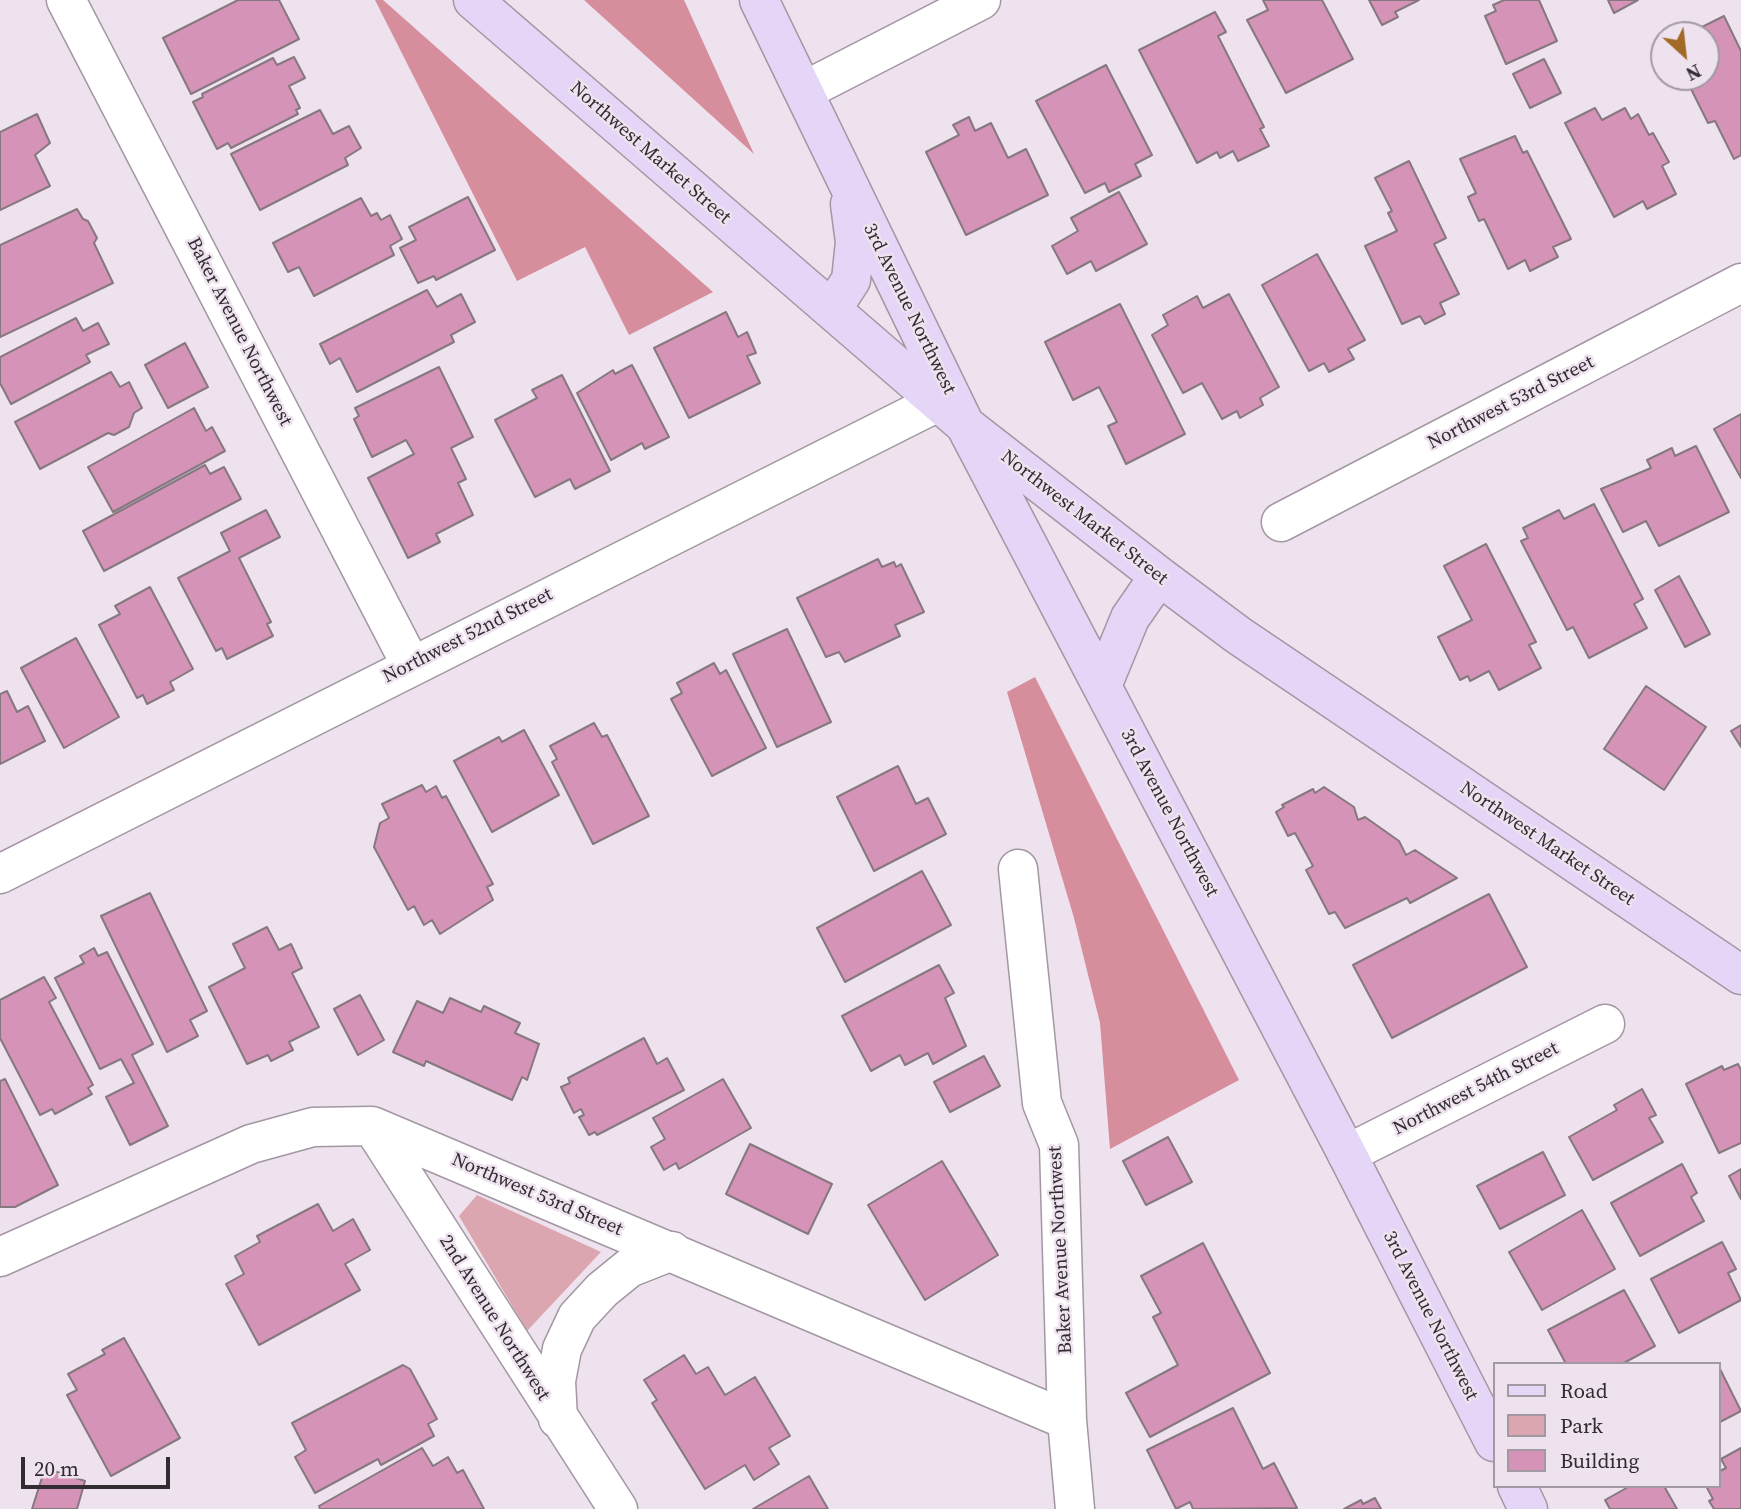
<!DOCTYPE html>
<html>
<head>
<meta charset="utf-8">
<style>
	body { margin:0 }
	#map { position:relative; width:1741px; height:1509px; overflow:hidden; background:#eee2ee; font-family:"Source Serif 4",serif }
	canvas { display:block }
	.legend { position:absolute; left:1493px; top:1362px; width:228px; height:126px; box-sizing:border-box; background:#eee2ee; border:2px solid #a299a2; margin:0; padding:9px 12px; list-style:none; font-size:21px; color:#302c31 }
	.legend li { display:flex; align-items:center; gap:14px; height:35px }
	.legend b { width:35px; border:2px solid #a299a2 }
	.north { position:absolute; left:1650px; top:21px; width:70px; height:70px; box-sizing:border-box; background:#eee2ee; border:2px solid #a299a2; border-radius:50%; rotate:153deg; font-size:19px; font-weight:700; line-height:28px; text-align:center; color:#302c31 }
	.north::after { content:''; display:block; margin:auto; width:24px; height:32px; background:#a26927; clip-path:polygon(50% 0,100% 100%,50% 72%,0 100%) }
	.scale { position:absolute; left:21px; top:1457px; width:149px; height:32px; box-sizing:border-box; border:4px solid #302c31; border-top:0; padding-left:9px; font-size:21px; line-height:24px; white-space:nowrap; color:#302c31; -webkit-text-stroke:5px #eee2ee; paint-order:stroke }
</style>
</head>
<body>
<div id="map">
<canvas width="1741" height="1509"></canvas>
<ul class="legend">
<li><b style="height:9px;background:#e5d5f6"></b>Road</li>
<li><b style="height:19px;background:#dca6b1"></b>Park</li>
<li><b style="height:19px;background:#d493b7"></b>Building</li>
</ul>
<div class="north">N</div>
<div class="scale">20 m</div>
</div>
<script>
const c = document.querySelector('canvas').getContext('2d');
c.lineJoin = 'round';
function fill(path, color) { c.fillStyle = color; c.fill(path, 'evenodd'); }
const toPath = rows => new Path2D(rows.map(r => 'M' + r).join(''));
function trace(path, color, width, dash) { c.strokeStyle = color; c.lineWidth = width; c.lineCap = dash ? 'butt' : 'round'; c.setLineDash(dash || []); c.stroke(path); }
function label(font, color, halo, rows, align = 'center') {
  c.font = font + ' "Source Serif 4",serif'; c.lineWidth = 5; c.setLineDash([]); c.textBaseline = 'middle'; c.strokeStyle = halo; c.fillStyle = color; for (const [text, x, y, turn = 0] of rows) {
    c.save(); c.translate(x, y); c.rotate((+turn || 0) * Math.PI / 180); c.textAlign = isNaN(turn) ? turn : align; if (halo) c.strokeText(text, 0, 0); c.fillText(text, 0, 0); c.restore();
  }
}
fill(toPath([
	[477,1195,601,1252,527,1331,459,1216]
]), '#dca6b1');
fill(toPath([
	[375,0,383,0,713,292,629,335,585,247,517,281],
	[584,0,684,0,754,154],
	[1035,677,1239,1080,1110,1149,1100,1023,1074,918,1007,692]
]), '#d68d9c');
const building = toPath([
	[238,0,279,0,299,39,191,94,163,38,238,0],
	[1263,0,1322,0,1353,59,1286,93,1247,20,1268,10,1263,0],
	[1369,0,1419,0,1395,12,1398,17,1382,25,1369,0],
	[1504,0,1539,0,1557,41,1506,64,1485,16,1496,11,1493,5,1504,0],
	[1608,0,1638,0,1614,13,1608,0],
	[1215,12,1226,32,1218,36,1264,127,1260,129,1269,146,1238,161,1233,151,1220,158,1217,152,1197,163,1139,50,1215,12],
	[1724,16,1741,51,1741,155,1734,159,1715,121,1708,123,1685,77,1706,77,1706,35,1694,35,1692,32,1724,16],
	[294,57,305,78,289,86,300,108,296,110,298,114,231,148,228,143,217,149,193,102,203,97,202,94,273,58,277,65,294,57],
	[1544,59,1561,93,1530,108,1513,74,1544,59],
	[1106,65,1152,155,1135,164,1141,176,1109,192,1105,183,1085,193,1036,101,1106,65],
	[1595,108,1602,120,1625,108,1631,119,1638,114,1649,135,1653,133,1669,162,1662,166,1676,194,1647,209,1643,201,1614,217,1565,123,1595,108],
	[320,110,333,134,349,126,361,148,345,158,348,165,260,210,231,154,320,110],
	[37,114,50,143,35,155,50,186,0,210,0,132,37,114],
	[969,117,975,131,991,123,1008,158,1026,149,1048,195,966,235,926,152,959,135,953,125,969,117],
	[1515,136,1523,153,1527,151,1571,239,1553,247,1558,257,1530,271,1525,260,1508,269,1484,219,1479,221,1468,197,1476,193,1460,159,1515,136],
	[1409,161,1446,238,1434,244,1459,294,1440,303,1445,314,1425,324,1420,316,1402,324,1365,246,1397,231,1388,213,1392,211,1375,178,1409,161],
	[1119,192,1147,244,1096,271,1091,261,1067,274,1052,246,1078,231,1071,218,1119,192],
	[468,197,495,250,436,280,434,276,418,283,400,248,416,240,409,227,468,197],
	[361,198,371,216,377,213,381,220,390,215,402,239,390,246,394,255,314,296,299,267,288,272,273,243,361,198],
	[77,209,83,219,88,221,97,238,94,243,113,283,0,337,0,245,77,209],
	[1317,254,1365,340,1348,349,1354,359,1329,372,1324,363,1309,371,1262,285,1317,254],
	[427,290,437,307,461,294,475,322,451,335,454,342,357,392,340,358,330,364,320,344,427,290],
	[1229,294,1279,387,1260,398,1263,405,1240,418,1237,411,1222,419,1202,383,1183,393,1152,335,1168,325,1163,315,1197,296,1203,308,1229,294],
	[1120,304,1185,434,1126,464,1108,426,1117,422,1099,387,1073,400,1045,342,1120,304],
	[726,312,738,337,747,332,756,353,747,356,760,383,689,418,654,348,726,312],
	[76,318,83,331,98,323,109,344,86,355,90,362,11,404,0,383,0,357,76,318],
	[185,343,208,387,168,408,145,365,185,343],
	[632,365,669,437,645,449,642,443,611,460,577,393,613,370,615,374,632,365],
	[439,367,473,437,451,448,466,479,458,483,473,515,436,534,440,542,408,558,368,478,414,454,406,440,372,457,354,419,359,416,355,408,439,367],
	[111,372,120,387,129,382,142,408,134,413,129,427,114,435,108,433,40,469,15,422,111,372],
	[562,375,610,471,575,489,570,479,535,497,495,420,537,398,532,390,562,375],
	[194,408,206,431,212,427,225,451,113,512,88,467,194,408],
	[1741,414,1741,478,1714,429,1741,414],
	[1696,446,1729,512,1659,546,1646,521,1623,532,1601,489,1651,468,1647,460,1672,448,1675,456,1696,446],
	[205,465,210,474,224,467,241,499,104,571,83,531,205,465],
	[1594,504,1643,599,1634,604,1647,628,1589,658,1573,627,1567,630,1521,541,1528,538,1523,528,1559,510,1564,519,1594,504],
	[266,510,280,537,239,558,271,622,267,624,273,636,227,659,222,648,216,651,178,578,230,551,221,533,266,510],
	[1486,544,1536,642,1529,645,1541,668,1499,690,1489,671,1470,681,1468,676,1460,680,1438,637,1472,620,1444,566,1486,544],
	[878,559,882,567,894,562,896,567,901,564,924,612,895,625,900,636,845,662,839,652,826,657,797,598,878,559],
	[1679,576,1710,634,1685,647,1655,590,1679,576],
	[150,587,193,669,170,682,174,690,147,704,143,695,137,698,99,625,120,614,115,606,150,587],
	[787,629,831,722,777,747,733,654,787,629],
	[76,638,119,717,64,748,21,668,76,638],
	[714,663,720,674,726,670,766,748,712,776,671,699,682,693,677,683,714,663],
	[1646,686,1706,727,1664,790,1604,749,1646,686],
	[7,691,17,712,28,706,45,741,0,764,0,694,7,691],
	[594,723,602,737,607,735,649,816,593,844,552,762,557,759,550,746,594,723],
	[1741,725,1741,747,1731,731,1741,725],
	[524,730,559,795,492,832,454,761,499,737,502,742,524,730],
	[898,766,916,804,928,798,946,834,874,871,837,797,898,766],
	[422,785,426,792,436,786,442,798,446,796,493,884,487,887,493,900,440,934,432,920,424,925,414,906,408,910,374,847,380,823,389,818,382,804,422,785],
	[1324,787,1354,807,1358,820,1365,817,1399,841,1406,855,1415,850,1457,878,1410,903,1407,898,1345,928,1335,912,1329,914,1306,870,1313,866,1295,833,1288,836,1276,812,1284,807,1282,805,1313,789,1315,793,1324,787],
	[922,871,951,925,845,982,817,928,922,871],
	[150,893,207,1011,190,1020,198,1036,167,1052,101,916,150,893],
	[1489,894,1527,967,1392,1038,1353,965,1489,894],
	[267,927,279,950,291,944,302,968,292,973,319,1027,289,1042,293,1050,271,1061,268,1055,247,1064,209,987,245,968,233,944,267,927],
	[94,948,98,956,107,952,153,1044,132,1055,168,1126,130,1145,106,1097,134,1083,121,1059,100,1069,55,978,84,963,80,956,94,948],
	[939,965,954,993,945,998,966,1046,933,1064,928,1053,905,1065,900,1055,871,1071,842,1016,939,965],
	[44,977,56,998,49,1002,93,1085,88,1088,92,1094,55,1114,52,1109,40,1115,0,1038,0,1000,44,977],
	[360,995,384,1040,358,1055,334,1009,360,995],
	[450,998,481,1012,484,1006,520,1023,515,1033,539,1044,527,1080,522,1077,512,1100,426,1061,424,1066,393,1052,417,1001,443,1013,450,998],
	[644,1038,657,1064,667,1058,684,1090,597,1135,595,1132,589,1135,579,1117,584,1115,581,1109,574,1113,561,1087,570,1083,568,1078,644,1038],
	[984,1056,1000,1086,950,1112,934,1082,984,1056],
	[1738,1064,1741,1070,1741,1143,1719,1153,1686,1084,1722,1066,1724,1070,1738,1064],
	[5,1079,58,1185,15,1207,0,1207,0,1081,5,1079],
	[723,1079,751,1128,679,1169,676,1163,664,1170,651,1147,665,1139,653,1118,723,1079],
	[1642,1089,1656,1115,1649,1118,1663,1142,1593,1180,1569,1137,1617,1110,1614,1105,1642,1089],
	[1168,1137,1192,1182,1146,1205,1123,1161,1168,1137],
	[750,1144,832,1184,808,1234,726,1194,750,1144],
	[1543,1152,1565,1195,1500,1229,1477,1186,1543,1152],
	[942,1161,998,1255,925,1300,868,1205,942,1161],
	[1682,1164,1697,1193,1691,1197,1704,1221,1640,1256,1611,1203,1682,1164],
	[1741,1169,1741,1199,1729,1176,1741,1169],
	[318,1204,333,1231,353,1219,370,1250,345,1264,360,1290,259,1345,226,1284,244,1274,235,1256,260,1242,257,1236,318,1204],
	[1582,1210,1615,1269,1542,1310,1509,1252,1582,1210],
	[1722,1242,1736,1269,1728,1273,1741,1300,1679,1333,1651,1279,1722,1242],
	[1203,1243,1270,1373,1150,1437,1126,1393,1178,1365,1153,1317,1161,1313,1141,1276,1203,1243],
	[1624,1290,1655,1346,1622,1364,1566,1364,1548,1330,1624,1290],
	[124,1338,180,1438,111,1476,67,1395,77,1390,68,1374,105,1354,102,1350,124,1338],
	[684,1355,696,1374,708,1367,725,1395,755,1377,790,1436,769,1448,779,1464,754,1480,745,1465,705,1489,652,1403,657,1400,644,1380,684,1355],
	[403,1365,410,1369,437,1419,428,1424,434,1436,381,1465,378,1459,315,1493,295,1457,306,1450,292,1423,403,1365],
	[1720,1369,1741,1411,1718,1423,1718,1370,1720,1369],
	[1233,1408,1263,1469,1274,1463,1297,1508,1193,1509,1190,1502,1176,1509,1147,1450,1233,1408],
	[422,1448,433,1466,448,1457,457,1473,463,1470,484,1509,320,1509,319,1506,422,1448],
	[1741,1448,1741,1509,1714,1509,1709,1501,1713,1499,1706,1486,1718,1486,1718,1472,1726,1468,1721,1459,1741,1448],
	[45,1468,85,1481,77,1509,32,1509,45,1468],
	[809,1476,828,1509,753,1509,809,1476],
	[1630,1486,1664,1486,1677,1509,1610,1509,1605,1500,1630,1486],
	[1375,1498,1381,1509,1344,1509,1361,1500,1363,1504,1375,1498]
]);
fill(building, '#d493b7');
trace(building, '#86787f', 2);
const street = toPath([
	[66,0,411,665],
	[804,91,981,0],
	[1281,522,1741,283],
	[1018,869,1042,1103,1059,1145,1067,1420,1075,1509],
	[0,874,938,402],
	[372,1126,618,1509],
	[1347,1154,1605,1024],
	[0,1257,251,1144,313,1127,372,1126,1067,1420],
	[558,1419,556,1381,562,1349,577,1317,602,1290,629,1268,672,1251]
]);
const secondary = toPath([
	[473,0,965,425,1159,576,1238,635,1741,975],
	[759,0,965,425,1347,1154,1494,1442],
	[832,309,851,280,855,242,850,204],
	[1102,686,1130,618,1159,576],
	[1517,1486,1528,1509]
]);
trace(street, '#a297a3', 41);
trace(secondary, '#a297a3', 41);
trace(street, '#fff', 38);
trace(secondary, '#e5d5f6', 38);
label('19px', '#302c31', '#eee2ee', [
	["Northwest Market Street",650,153,41],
	["3rd Avenue Northwest",909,309,64],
	["Baker Avenue Northwest",239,332,63],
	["Northwest 53rd Street",1511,403,-27],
	["Northwest Market Street",1084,518,38],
	["Northwest 52nd Street",468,636,-27],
	["3rd Avenue Northwest",1169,813,62],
	["Northwest Market Street",1547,844,34],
	["Northwest 54th Street",1476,1089,-27],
	["Northwest 53rd Street",537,1195,23],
	["Baker Avenue Northwest",1061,1250,-93],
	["3rd Avenue Northwest",1430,1316,63],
	["2nd Avenue Northwest",494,1318,58]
]);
</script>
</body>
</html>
